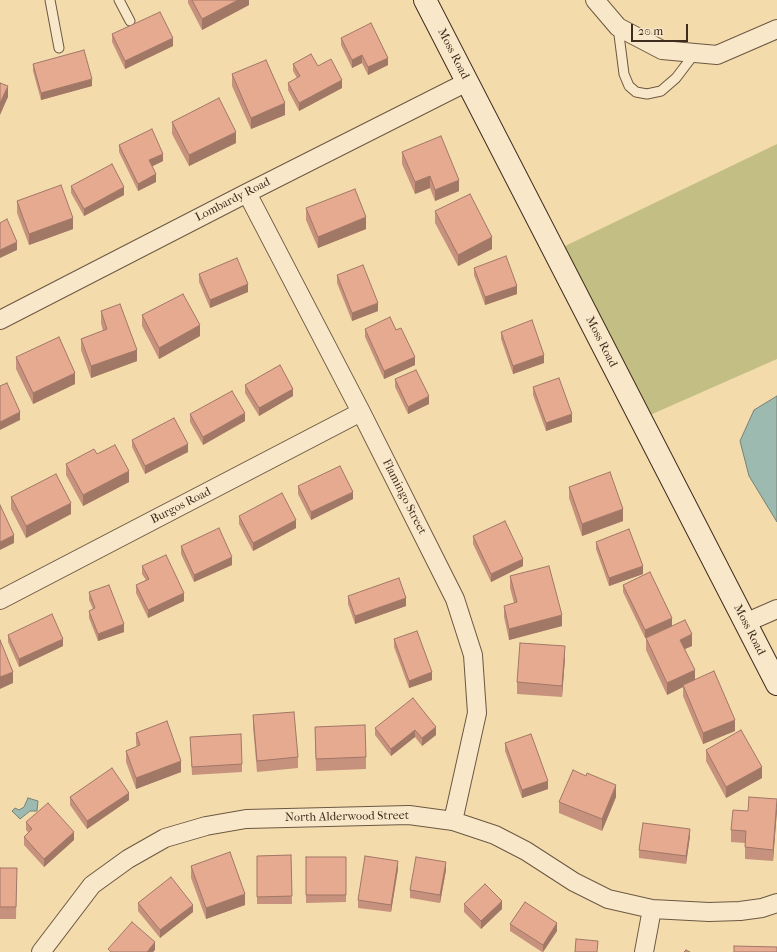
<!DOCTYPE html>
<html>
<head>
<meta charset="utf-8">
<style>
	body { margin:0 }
	#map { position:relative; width:777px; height:952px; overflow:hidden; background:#f4dbac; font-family:"IM FELL French Canon",serif }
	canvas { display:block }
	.scale { position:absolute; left:631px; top:24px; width:57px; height:18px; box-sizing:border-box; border:2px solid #3f2c1e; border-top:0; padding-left:5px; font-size:12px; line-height:14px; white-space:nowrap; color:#3f2c1e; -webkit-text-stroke:3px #f8e8c9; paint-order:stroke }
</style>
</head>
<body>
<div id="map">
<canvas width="777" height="952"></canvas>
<div class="scale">20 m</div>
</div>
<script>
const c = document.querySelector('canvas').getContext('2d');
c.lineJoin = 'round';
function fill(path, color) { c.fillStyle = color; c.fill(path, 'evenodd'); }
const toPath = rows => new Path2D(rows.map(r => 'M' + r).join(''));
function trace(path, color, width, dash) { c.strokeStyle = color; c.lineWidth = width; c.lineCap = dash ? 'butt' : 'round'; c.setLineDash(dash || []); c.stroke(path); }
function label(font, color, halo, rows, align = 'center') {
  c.font = font + ' "IM FELL French Canon",serif'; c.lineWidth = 3; c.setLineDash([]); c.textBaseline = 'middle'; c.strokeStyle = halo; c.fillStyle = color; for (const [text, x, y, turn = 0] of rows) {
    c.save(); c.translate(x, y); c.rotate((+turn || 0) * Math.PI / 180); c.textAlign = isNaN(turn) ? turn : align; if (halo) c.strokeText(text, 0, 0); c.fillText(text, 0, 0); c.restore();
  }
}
fill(toPath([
	[777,144,777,359,650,415,563,247]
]), '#c2be84');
const water = toPath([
	[777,396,777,522,749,476,740,441,754,410,777,396],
	[28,798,38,801,37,811,30,811,20,819,12,811,15,808,19,810,24,807,28,798]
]);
fill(water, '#9cbab0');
trace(water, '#778176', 1);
const lane = toPath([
	[50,0,59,48],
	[119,0,130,21],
	[618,27,624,74,629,86,636,92,647,94,661,91,676,78,695,53]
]);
const street = toPath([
	[595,0,618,27,662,50,717,55,777,29],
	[247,193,361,412,455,599,473,655,477,713,453,821],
	[0,320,247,193,467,82],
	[0,600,361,412],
	[745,623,777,609],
	[41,952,92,885,128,859,165,838,206,826,246,819,409,815,453,821,495,835,526,851,574,882,608,899,652,909,709,912,740,911,762,908,777,903],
	[644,952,652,909]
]);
const secondary = toPath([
	[425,0,777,684]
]);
trace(lane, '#6c5842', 11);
trace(street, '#6c5842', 20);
trace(secondary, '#3f2c1e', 24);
trace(lane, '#f8e8c9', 9);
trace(street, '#f8e8c9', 18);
trace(secondary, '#f8e8c9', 22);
fill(toPath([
	[188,0,249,0,249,5,202,30,188,3],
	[112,34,173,46,125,69,112,42],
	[341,38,388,65,368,75,362,63,352,68,341,45],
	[33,64,92,86,41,100,33,71],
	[293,64,318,66,342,88,299,111,288,90,288,83,297,78,293,71],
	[232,74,285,115,251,129,232,86],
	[172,122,236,143,189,166,172,134],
	[119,145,163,161,152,166,156,182,138,191,119,152],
	[402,152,459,191,435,201,430,188,415,194,402,164],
	[71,186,124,195,84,216,71,193],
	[17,201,73,229,29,245,17,213],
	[306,208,366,229,318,248,306,220],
	[435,211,492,249,458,266,435,223],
	[474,268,517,294,485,305,474,275],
	[199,274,248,292,210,308,199,282],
	[337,275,378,311,352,321,337,283],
	[101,311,137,361,91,378,81,350,81,339,103,331,101,323],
	[142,315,200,336,159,359,142,326],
	[365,329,396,330,415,365,384,379,365,337],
	[501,332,544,363,513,374,501,339],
	[16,357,75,384,33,404,16,369],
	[395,379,429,404,408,414,395,387],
	[245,385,293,396,259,416,245,393],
	[533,387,572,422,546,431,533,395],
	[190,414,245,421,203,445,190,422],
	[132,440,188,452,145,474,132,447],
	[97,454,129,482,83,506,66,475,66,464],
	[298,486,353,499,311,520,298,494],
	[569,487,623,521,582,536,569,498],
	[11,497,71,514,26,538,11,509],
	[239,516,296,528,253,551,239,524],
	[473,536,523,566,491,582,473,544],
	[596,542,643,574,609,586,596,549],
	[181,546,232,565,194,582,181,554],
	[142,566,184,601,148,618,136,593,136,585,146,580,142,574],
	[510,576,562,626,509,640,504,617,504,606,514,603,510,588],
	[623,585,672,626,645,638,623,592],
	[89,592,124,632,98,641,89,618,89,611,93,609,89,600],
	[348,596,406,606,355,624,348,604],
	[8,635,63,646,19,667,8,642],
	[646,638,692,646,685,649,695,680,735,731,703,744,683,696,683,687,667,695,646,650],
	[394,639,432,680,409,688,394,647],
	[565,658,562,697,517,694,517,682],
	[253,715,298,757,298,768,257,772,253,727],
	[315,727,366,757,366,769,316,771],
	[436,727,436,735,422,746,415,737,391,756,375,735,375,728],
	[136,733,181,772,136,789,126,762,126,751,137,747,136,744],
	[190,737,242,764,242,772,192,775],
	[505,743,548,789,522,798,505,751],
	[706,750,762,778,726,798,706,761],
	[586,776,616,797,602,831,559,813,559,802],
	[70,797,129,800,87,829,70,805],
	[777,810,773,861,745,859,745,843,731,842,731,830,748,811],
	[26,822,74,840,44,867,24,845,24,837,29,833,26,830],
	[690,836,686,864,639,858,639,850],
	[291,855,292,904,257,904,257,856],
	[306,857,346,857,346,902,306,903],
	[191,866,245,905,206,919,191,878],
	[0,868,17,868,16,919,0,919],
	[398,869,391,912,358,908,358,900],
	[446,870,440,903,410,898,410,890],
	[138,903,193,912,160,938,138,911],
	[464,904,502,909,481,929,464,912],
	[510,924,557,931,543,952,542,952,510,931]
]), '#c6927d');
fill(toPath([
	[238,0,249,0,249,5,202,30,202,19],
	[173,38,173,46,125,69,125,61],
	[362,55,362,63,352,68,352,60],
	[388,58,388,65,368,75,368,67],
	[92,79,92,86,41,100,41,93],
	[342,80,342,88,299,111,299,103],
	[8,86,8,97,0,115,0,103],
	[285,103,285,115,251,129,251,118],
	[236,132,236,143,189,166,189,155],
	[163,154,163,161,149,168,149,160],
	[156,174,156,182,138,191,138,184],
	[430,176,430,188,415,194,415,182],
	[459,180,459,191,435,201,435,190],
	[124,187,124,195,84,216,84,209],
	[366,217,366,229,318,248,318,237],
	[73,218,73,229,29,245,29,234],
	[492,237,492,249,458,266,458,255],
	[17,242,17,250,0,258,0,250],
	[248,284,248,292,210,308,210,300],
	[517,286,517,294,485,305,485,297],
	[378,303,378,311,352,321,352,313],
	[200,325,200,336,159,359,159,348],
	[137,350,137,361,91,378,91,366],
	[544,355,544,363,513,374,513,366],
	[415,357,415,365,384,379,384,371],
	[75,373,75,384,33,404,33,393],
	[293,389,293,396,259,416,259,408],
	[429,396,429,404,408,414,408,407],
	[20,412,20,420,0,430,0,422],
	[245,413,245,421,203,445,203,437],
	[572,414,572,422,546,431,546,423],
	[188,444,188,452,145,474,145,466],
	[129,471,129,482,83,506,83,495],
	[353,492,353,499,311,520,311,512],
	[71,503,71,514,26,538,26,526],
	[623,509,623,521,582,536,582,524],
	[296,520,296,528,253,551,253,543],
	[14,535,14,543,0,550,0,542],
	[232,557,232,565,194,582,194,575],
	[523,559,523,566,491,582,491,574],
	[643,566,643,574,609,586,609,578],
	[184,593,184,601,148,618,148,610],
	[406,598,406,606,355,624,355,616],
	[562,615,562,626,509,640,509,629],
	[672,618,672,626,645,638,645,630],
	[124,624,124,632,98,641,98,634],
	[692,634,692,646,680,651,680,640],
	[63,639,63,646,19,667,19,659],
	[565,646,565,658,562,697,562,686],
	[695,670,695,682,683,685,683,687,667,695,667,683],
	[13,672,13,683,0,689,0,677],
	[432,672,432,680,409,688,409,681],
	[735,720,735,731,703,744,703,733],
	[436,727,436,735,422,746,422,738],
	[415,730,415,737,391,756,391,749],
	[181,761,181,772,136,789,136,778],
	[762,767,762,778,726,798,726,787],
	[548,781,548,789,522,798,522,790],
	[616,785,616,797,602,831,602,819],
	[129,793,129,800,87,829,87,821],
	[777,799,777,810,773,861,773,850],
	[690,829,690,836,686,864,686,856],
	[74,832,74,840,44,867,44,859],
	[398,861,398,869,391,912,391,905],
	[446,862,446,870,440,903,440,895],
	[245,894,245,905,206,919,206,908],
	[502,901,502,909,481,929,481,921],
	[193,905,193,912,160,938,160,930],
	[557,923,557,931,543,952,543,945],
	[155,942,155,950,153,952,147,952]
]), '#a17766');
const building = toPath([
	[192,0,238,0,202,19,192,0],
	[160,12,173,38,125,61,112,34,160,12],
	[371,23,388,58,368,67,362,55,352,60,341,38,371,23],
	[84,50,92,79,41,93,33,64,84,50],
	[311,54,318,66,331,59,342,80,299,103,288,83,300,76,293,64,311,54],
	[266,60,285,103,251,118,232,74,266,60],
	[0,83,8,86,0,103,0,83],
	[219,98,236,132,189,155,172,122,219,98],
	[152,129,163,154,149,160,156,174,138,184,119,145,152,129],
	[441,136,459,180,435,190,430,176,415,182,402,152,441,136],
	[112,164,124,187,84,209,71,186,112,164],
	[61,185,73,218,29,234,17,201,61,185],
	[355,189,366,217,318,237,306,208,355,189],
	[470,194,492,237,458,255,435,211,470,194],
	[7,219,17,242,0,250,0,223,7,219],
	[506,256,517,286,485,297,474,268,506,256],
	[237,258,248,284,210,300,199,274,237,258],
	[363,265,378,303,352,313,337,275,363,265],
	[183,294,200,325,159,348,142,315,183,294],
	[120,304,137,350,91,366,81,339,107,329,101,311,120,304],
	[390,317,396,330,401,328,415,357,384,371,365,329,390,317],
	[532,320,544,355,513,366,501,332,532,320],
	[59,337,75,373,33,393,16,357,59,337],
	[280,365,293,389,259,408,245,385,280,365],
	[416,370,429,396,408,407,395,379,416,370],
	[559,378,572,414,546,423,533,387,559,378],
	[7,383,20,412,0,422,0,386,7,383],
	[232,391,245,413,203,437,190,414,232,391],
	[174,418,188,444,145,466,132,440,174,418],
	[115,445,129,471,83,495,66,464,94,449,97,454,115,445],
	[340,466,353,492,311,512,298,486,340,466],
	[610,472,623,509,582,524,569,487,610,472],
	[56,474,71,503,26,526,11,497,56,474],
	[282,493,296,520,253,543,239,516,282,493],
	[0,505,14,535,0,542,0,505],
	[505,521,523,559,491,574,473,536,505,521],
	[219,528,232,557,194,575,181,546,219,528],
	[629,529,643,566,609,578,596,542,629,529],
	[166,555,184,593,148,610,136,585,149,579,142,566,166,555],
	[549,566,562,615,509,629,504,606,517,602,510,576,549,566],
	[650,572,672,618,645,630,623,585,650,572],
	[399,578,406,598,355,616,348,596,399,578],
	[109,585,124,624,98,634,89,611,95,608,89,592,109,585],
	[52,614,63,639,19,659,8,635,52,614],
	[685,620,692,634,680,640,695,670,667,683,646,638,685,620],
	[417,631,432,672,409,681,394,639,417,631],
	[0,640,13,672,0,677,0,640],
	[520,643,565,646,562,686,517,682,520,643],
	[714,671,735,720,703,733,683,685,714,671],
	[413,698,436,727,422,738,415,730,391,749,375,728,413,698],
	[294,712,298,757,257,761,253,715,294,712],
	[167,721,181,761,136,778,126,751,140,745,136,733,167,721],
	[365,725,366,757,316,759,315,727,365,725],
	[741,730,762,767,726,787,706,750,741,730],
	[241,734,242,764,192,767,190,737,241,734],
	[531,734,548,781,522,790,505,743,531,734],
	[112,768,129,793,87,821,70,797,112,768],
	[573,770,586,776,587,773,616,785,602,819,559,802,573,770],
	[749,797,777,799,773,850,745,847,746,831,731,830,733,810,748,811,749,797],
	[48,803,74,832,44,859,24,837,32,829,26,822,48,803],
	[643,823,690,829,686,856,639,850,643,823],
	[230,852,245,894,206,908,191,866,230,852],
	[291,855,292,896,257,897,257,856,291,855],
	[365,856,398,861,391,905,358,900,365,856],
	[306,857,346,857,346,895,306,895,306,857],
	[416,857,446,862,440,895,410,890,416,857],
	[0,868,17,868,16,907,0,907,0,868],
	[171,877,193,905,160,930,138,903,171,877],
	[485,884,502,901,481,921,464,904,485,884],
	[525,902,557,923,543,945,510,924,525,902],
	[132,922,155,942,147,952,111,952,108,949,132,922],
	[576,939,598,941,597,952,575,952,576,939],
	[734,946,777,947,777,952,734,952,734,946],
	[686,950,690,952,684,952,686,950]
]);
fill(building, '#e6aa91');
trace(building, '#a17766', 1);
label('12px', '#3f2c1e', '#f8e8c9', [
	["Moss Road",453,54,63],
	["Lombardy Road",233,200,-27],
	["Moss Road",601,342,63],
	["Flamingo Street",404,497,63],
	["Burgos Road",181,506,-27],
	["Moss Road",749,630,63],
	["North Alderwood Street",347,817,-1]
]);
</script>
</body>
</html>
